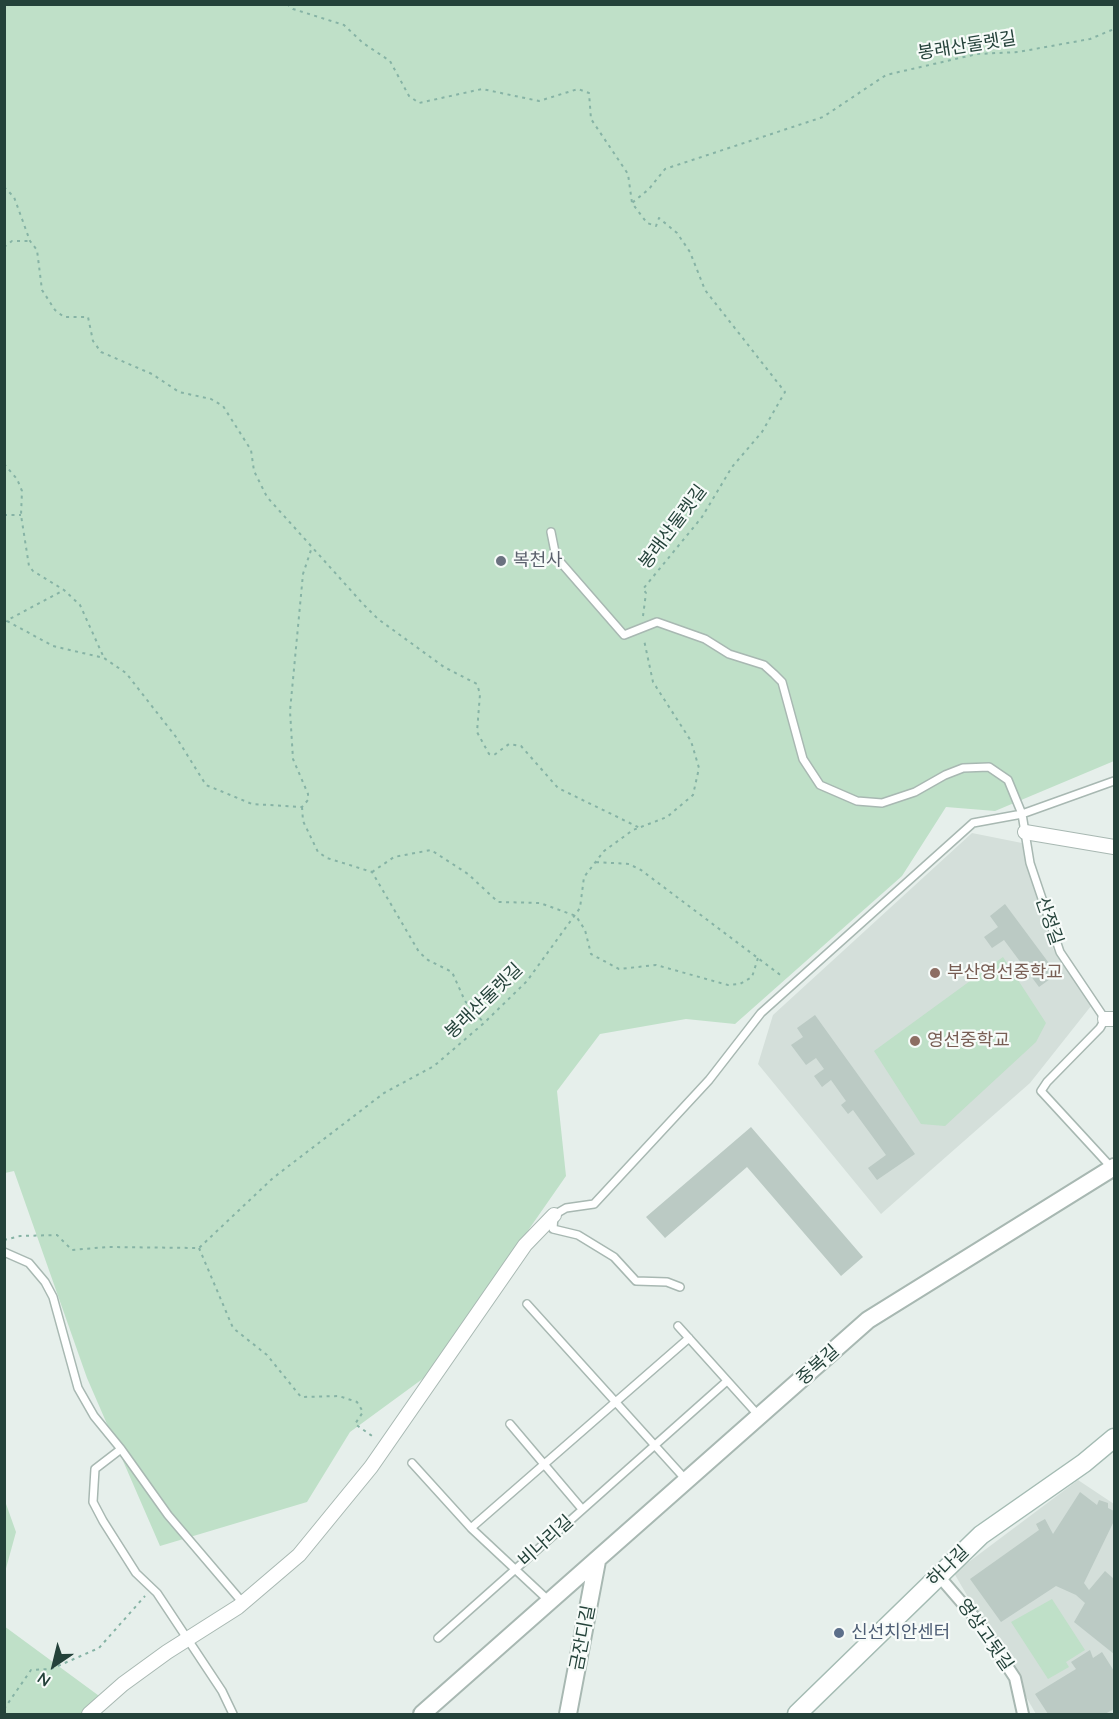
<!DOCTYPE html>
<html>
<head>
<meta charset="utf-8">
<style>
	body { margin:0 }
	#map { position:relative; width:1119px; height:1719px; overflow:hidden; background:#e6efeb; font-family:Quicksand,sans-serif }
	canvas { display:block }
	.frame { position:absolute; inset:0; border:6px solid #24423a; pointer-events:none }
	.north { position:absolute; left:24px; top:1635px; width:60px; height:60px; -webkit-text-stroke:4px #f7fbf9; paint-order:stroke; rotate:215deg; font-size:16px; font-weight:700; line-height:24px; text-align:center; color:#24423a }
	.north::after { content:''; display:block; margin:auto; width:21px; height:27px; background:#24423a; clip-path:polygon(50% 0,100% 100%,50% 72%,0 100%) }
</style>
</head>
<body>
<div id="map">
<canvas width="1119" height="1719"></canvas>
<div class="frame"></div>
<div class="north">N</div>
</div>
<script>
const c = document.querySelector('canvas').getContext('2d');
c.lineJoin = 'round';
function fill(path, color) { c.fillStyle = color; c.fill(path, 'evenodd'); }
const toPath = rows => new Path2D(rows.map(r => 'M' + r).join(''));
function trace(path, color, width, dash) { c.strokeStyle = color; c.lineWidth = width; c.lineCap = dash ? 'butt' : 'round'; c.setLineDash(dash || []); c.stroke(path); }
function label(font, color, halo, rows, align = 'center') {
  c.font = font + ' Quicksand,"Noto Sans KR",sans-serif'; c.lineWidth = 4.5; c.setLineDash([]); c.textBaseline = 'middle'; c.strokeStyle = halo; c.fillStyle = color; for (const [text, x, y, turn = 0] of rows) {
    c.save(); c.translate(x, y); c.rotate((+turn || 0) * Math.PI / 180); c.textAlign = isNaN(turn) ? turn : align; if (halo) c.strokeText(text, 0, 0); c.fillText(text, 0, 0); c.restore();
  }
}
fill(toPath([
	[972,833,1022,843,1053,949,1091,1006,1030,1083,881,1214,758,1064,773,1015],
	[1078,1480,1114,1504,1114,1714,1036,1714,954,1573]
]), '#d4dfda');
fill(toPath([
	[5,5,1114,5,1114,761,995,811,946,807,902,876,735,1024,686,1019,600,1034,557,1091,566,1176,504,1265,447,1361,350,1432,307,1502,160,1546,87,1378,14,1171,5,1173],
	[1003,957,1046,1023,1036,1042,945,1126,921,1124,874,1051],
	[5,1501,16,1532,5,1572],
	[1052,1599,1085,1650,1066,1662,1069,1667,1048,1679,1011,1622],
	[4,1626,106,1701,87,1714,5,1714]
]), '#bfe0c8');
fill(toPath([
	[1005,904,1057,974,1039,987,1004,940,992,948,984,937,998,927,990,916],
	[815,1015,915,1154,877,1180,868,1168,886,1155,853,1110,848,1114,841,1105,846,1101,831,1080,822,1087,814,1076,824,1069,816,1058,806,1065,791,1045,803,1037,797,1028],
	[751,1127,863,1257,841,1276,747,1167,665,1238,646,1217],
	[1080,1492,1097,1505,1099,1500,1108,1503,1108,1508,1114,1511,1114,1521,1084,1583,1089,1590,1105,1571,1114,1579,1114,1654,1074,1622,1085,1603,1076,1595,1056,1586,1001,1622,970,1579,1039,1530,1036,1524,1045,1519,1053,1534],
	[1090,1650,1093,1658,1102,1652,1114,1671,1114,1709,1105,1714,1048,1714,1035,1694,1076,1669,1071,1662]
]), '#bbcac4');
const service = toPath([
	[551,532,556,557,624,635,657,622,705,639,729,654,764,665,774,674,782,682,803,759,820,785,857,801,882,803,915,792,945,775,963,768,989,767,1008,780,1022,814,1030,863,1060,952,1105,1019,1100,1028,1047,1082,1041,1091,1111,1167],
	[4,1252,29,1263,45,1282,53,1297,78,1388,94,1416,121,1449],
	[680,1287,667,1282,636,1281,614,1257,578,1235,553,1229,554,1215,566,1208,594,1204,709,1080,761,1013,973,823,1022,814,1114,781],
	[527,1304,687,1481],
	[678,1326,759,1416],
	[510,1424,582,1509],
	[412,1463,471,1528,548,1600],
	[471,1528,689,1338],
	[438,1638,727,1381],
	[233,1714,222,1691,157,1593,136,1573,103,1521,93,1502,95,1469,121,1449,168,1515,243,1603]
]);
const pedestrian = toPath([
	[938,1575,976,1619,1015,1678,1023,1714]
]);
const minor = toPath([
	[1025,832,1114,847],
	[1105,1019,1114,1019],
	[89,1714,123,1684,167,1652,238,1607,299,1555,371,1467,525,1245,554,1215]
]);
const tertiary = toPath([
	[422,1714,868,1320,1114,1167],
	[568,1714,597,1561]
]);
const secondary = toPath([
	[797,1714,981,1535,1084,1463,1114,1438]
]);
trace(service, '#a8b8b2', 10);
trace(pedestrian, '#a8b8b2', 14);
trace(minor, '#a8b8b2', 16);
trace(tertiary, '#a8b8b2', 20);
trace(secondary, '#a4bbb3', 21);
trace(toPath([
	[287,4,293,9,344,25,363,43,390,61,409,96,419,103,482,89,539,101,578,89,589,93,591,119,628,174,632,203],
	[4,187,14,197,30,241,37,250,42,290,55,310,64,317,88,317,93,341,101,352,152,374,179,392,211,399,223,406,251,450,254,471,267,497,364,605,378,619,444,667,477,684,480,694,477,732,489,754,494,755,509,744,521,746,558,788,640,828],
	[4,247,12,241,30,241],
	[4,464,17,479,22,491,21,515,29,566,33,571,64,590,80,605,104,658],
	[4,515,21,515],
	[643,616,646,593,643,589,702,517,732,467,762,432,785,392,705,290,690,252,677,233,659,218,656,226,647,223,632,203,649,189,665,169,823,117,886,75,977,54,1018,52,1090,39,1114,29],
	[7,621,53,646,104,658,126,673,176,737,206,785,252,804,302,807,308,800,308,794,293,759,290,711,303,574,312,547],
	[4,622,64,590],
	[302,807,303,821,318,852,327,858,372,872,419,952,428,960,452,972,465,1001,484,1023],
	[596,862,629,864,641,870,783,977],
	[372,872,394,857,431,850,468,874,498,902,540,903,576,916,585,930,591,954,619,969,656,965,728,985,740,984,752,977,758,958],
	[4,1240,20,1236,57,1235,72,1250,107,1247,199,1248,273,1178,384,1093,434,1066,484,1023,527,981,580,908,584,877,604,851,633,830,667,817,693,795,699,768,691,741,653,682,644,640],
	[199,1248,233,1328,267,1355,301,1397,339,1396,357,1402,363,1412,355,1424,375,1438],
	[4,1709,31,1670,51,1669,99,1648,145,1596]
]), '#86b3a5', 2, [3, 4.5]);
trace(service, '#fff', 7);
trace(pedestrian, '#fff', 10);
trace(minor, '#fff', 14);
trace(tertiary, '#fff', 16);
trace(secondary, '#fff', 18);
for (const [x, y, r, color] of [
	[501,561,6,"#6b7280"],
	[935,973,6,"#8d6e63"],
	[915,1041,6,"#8d6e63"],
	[839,1633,6,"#5c6f8a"]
]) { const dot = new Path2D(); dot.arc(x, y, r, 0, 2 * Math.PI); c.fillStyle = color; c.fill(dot); trace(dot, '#f7fbf9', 2); }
label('18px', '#24423a', '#f7fbf9', [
	["봉래산둘렛길",967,46,-9],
	["봉래산둘렛길",673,527,-53],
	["산정길",1049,921,71],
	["봉래산둘렛길",484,1001,-44],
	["중복길",818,1365,-42],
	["비나리길",546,1541,-42],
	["하나길",948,1566,-44],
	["영상고뒷길",985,1635,55],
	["금잔디길",583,1638,-79]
]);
label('18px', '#5b616d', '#f7fbf9', [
	["복천사",513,561]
], 'left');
label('18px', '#785e54', '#f7fbf9', [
	["부산영선중학교",947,973],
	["영선중학교",927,1041]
], 'left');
label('18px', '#4e5e75', '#f7fbf9', [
	["신선치안센터",851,1633]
], 'left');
</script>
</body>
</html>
